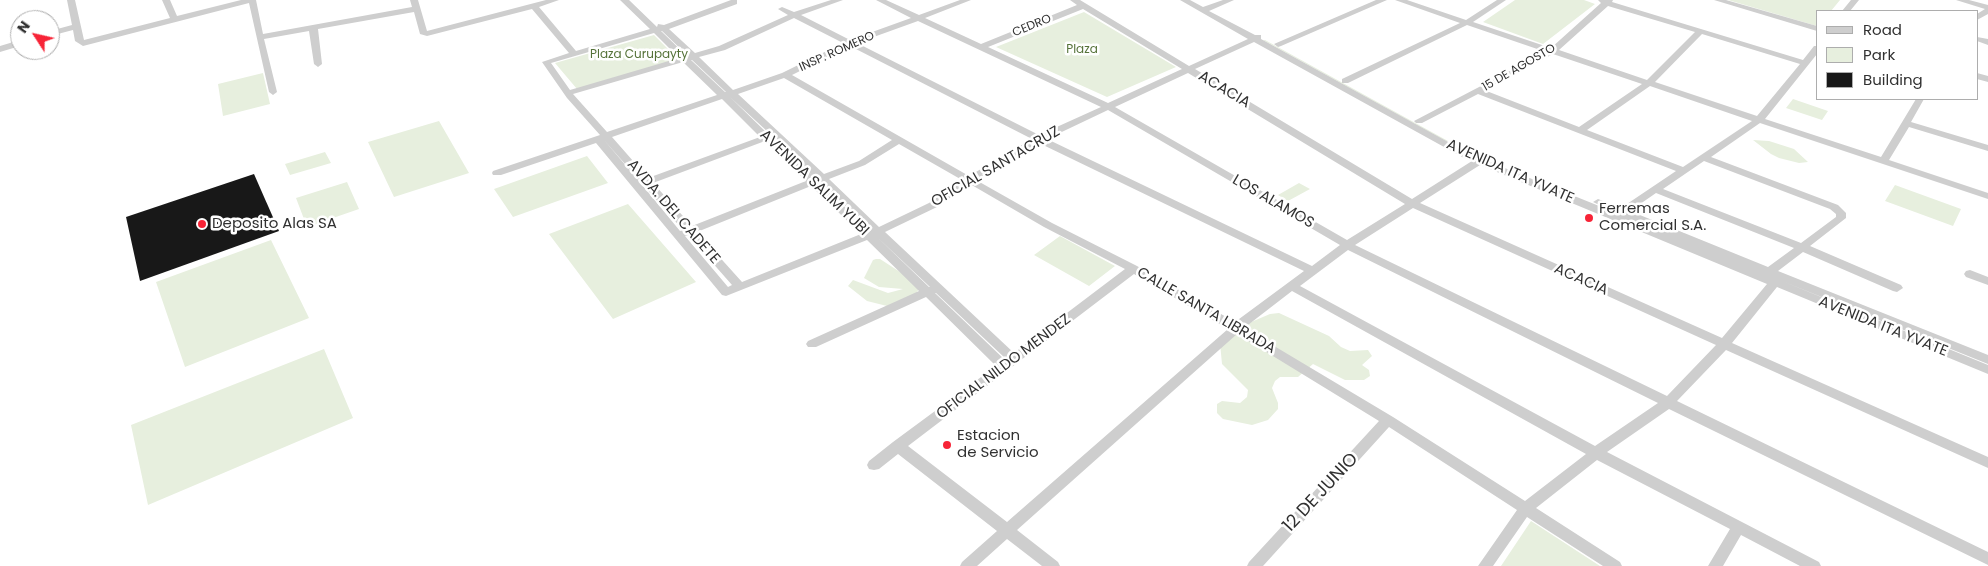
<!DOCTYPE html>
<html>
<head>
<meta charset="utf-8">
<style>
	body { margin:0 }
	#map { position:relative; width:1988px; height:566px; overflow:hidden; background:#fff; font-family:Poppins,sans-serif }
	canvas { display:block }
	.legend { position:absolute; left:1816px; top:10px; width:162px; height:90px; box-sizing:border-box; background:#fff; border:1px solid #adadad; margin:0; padding:6px 9px; list-style:none; font-size:15px; color:#313131 }
	.legend li { display:flex; align-items:center; gap:10px; height:25px }
	.legend b { width:25px; border:1px solid #adadad }
	.north { position:absolute; left:10px; top:10px; width:50px; height:50px; box-sizing:border-box; background:#fff; border:1px solid #adadad; border-radius:50%; rotate:305deg; font-size:14px; font-weight:700; line-height:20px; text-align:center; color:#313131 }
	.north::after { content:''; display:block; margin:auto; width:18px; height:22px; background:#f72437; clip-path:polygon(50% 0,100% 100%,50% 72%,0 100%) }
</style>
</head>
<body>
<div id="map">
<canvas width="1988" height="566"></canvas>
<ul class="legend">
<li><b style="height:6px;background:#cecece"></b>Road</li>
<li><b style="height:14px;background:#e7efde"></b>Park</li>
<li><b style="height:14px;background:#181818"></b>Building</li>
</ul>
<div class="north">N</div>
</div>
<script>
const c = document.querySelector('canvas').getContext('2d');
c.lineJoin = 'round';
function fill(path, color) { c.fillStyle = color; c.fill(path, 'evenodd'); }
const toPath = rows => new Path2D(rows.map(r => 'M' + r).join(''));
function trace(path, color, width, dash) { c.strokeStyle = color; c.lineWidth = width; c.lineCap = dash ? 'butt' : 'round'; c.setLineDash(dash || []); c.stroke(path); }
function label(font, color, halo, rows, align = 'center') {
  c.font = font + ' Poppins,sans-serif'; c.lineWidth = 5; c.setLineDash([]); c.textBaseline = 'middle'; c.strokeStyle = halo; c.fillStyle = color; for (const [text, x, y, turn = 0] of rows) {
    c.save(); c.translate(x, y); c.rotate((+turn || 0) * Math.PI / 180); c.textAlign = isNaN(turn) ? turn : align; if (halo) c.strokeText(text, 0, 0); c.fillText(text, 0, 0); c.restore();
  }
}
fill(toPath([
	[1515,0,1584,0,1595,4,1543,44,1483,22],
	[1728,0,1840,0,1831,11,1817,11,1817,26],
	[1084,12,1176,67,1107,97,996,47],
	[654,35,679,60,577,89,555,63],
	[1263,40,1265,40,1448,141,1446,141],
	[263,73,270,104,223,116,218,84],
	[1793,99,1828,111,1822,120,1786,108],
	[439,121,469,173,394,197,368,142],
	[1753,140,1769,141,1794,149,1808,162,1799,163,1779,158,1771,154],
	[325,152,331,163,290,175,285,164],
	[587,156,608,183,513,217,494,189],
	[347,182,359,209,307,227,296,198],
	[1299,183,1310,189,1288,201,1278,195],
	[1895,185,1961,209,1953,226,1885,201],
	[628,204,696,282,613,319,549,234],
	[1060,236,1115,266,1089,286,1034,255],
	[271,240,309,318,185,367,156,282],
	[876,259,880,259,914,281,919,289,915,295,891,307,867,301,848,286,853,280,888,293,903,289,879,287,864,278,873,260],
	[1279,313,1329,336,1341,347,1350,351,1368,350,1372,356,1362,365,1369,370,1370,376,1364,380,1345,380,1313,364,1298,377,1280,377,1275,381,1272,388,1278,403,1278,409,1268,420,1252,425,1223,419,1217,413,1217,404,1222,401,1240,403,1247,397,1248,390,1222,364,1220,343,1237,328,1270,314],
	[324,349,353,418,148,505,131,425],
	[1531,521,1600,566,1501,566]
]), '#e7efde');
fill(toPath([
	[254,174,279,231,140,281,126,217]
]), '#181818');
fill(toPath([
	[67,0,75,0,84,40,170,18,162,0,170,0,177,16,241,0,256,0,263,34,412,7,410,0,418,0,427,31,546,0,559,0,539,7,576,51,650,29,620,0,629,0,657,27,658,24,664,25,731,0,737,0,737,4,669,29,695,53,719,46,788,15,778,9,782,7,794,12,831,0,843,0,801,15,850,40,911,18,876,0,886,0,919,15,960,0,971,0,925,18,981,44,1077,5,1070,0,1080,0,1189,66,1248,39,1180,0,1190,0,1203,7,1223,0,1234,0,1209,11,1255,35,1261,35,1261,39,1470,154,1614,212,1593,202,1598,199,1621,208,1676,171,1478,94,1422,123,1416,123,1414,121,1546,52,1467,25,1348,83,1342,83,1342,79,1460,23,1395,0,1407,0,1466,20,1497,0,1506,0,1473,22,1551,48,1601,3,1598,0,1613,0,1612,2,1803,60,1814,46,1817,46,1817,54,1765,119,1881,157,1916,99,1924,99,1911,122,1988,145,1988,151,1909,127,1889,160,1988,193,1988,199,1760,123,1711,157,1838,205,1846,213,1846,218,1810,246,1901,285,1903,288,1897,292,1893,291,1803,252,1778,271,1988,355,1988,364,1782,281,1988,365,1988,374,1777,287,1732,343,1988,457,1988,468,1726,350,1677,401,1988,552,1988,565,1669,409,1607,452,1819,562,1821,566,1800,566,1741,535,1723,566,1708,566,1730,529,1597,460,1536,508,1620,562,1622,566,1603,566,1527,517,1493,566,1478,566,1517,510,1389,427,1263,566,1247,566,1249,562,1379,421,1237,334,1017,530,1058,562,1060,566,1042,566,1007,539,977,566,960,566,962,562,997,531,898,454,879,469,874,470,869,469,867,465,869,461,893,442,996,366,926,297,816,347,808,347,806,344,808,341,919,291,867,240,726,296,722,295,596,143,501,175,493,175,492,173,493,171,600,135,567,98,542,62,569,53,532,9,427,36,420,34,414,12,318,29,322,64,318,67,314,64,309,31,264,39,277,92,273,95,269,92,249,3,83,46,75,41,73,30,50,36,50,31,72,25,67,0],
	[1608,6,1695,32,1647,80,1559,50,1608,6],
	[1083,9,1182,69,1108,103,988,47,1083,9],
	[794,18,843,43,782,73,733,90,699,57,725,50,794,18],
	[918,21,1101,107,1039,135,857,43,918,21],
	[661,31,662,31,687,55,687,56,661,31],
	[654,33,679,58,570,90,551,63,654,33],
	[1702,34,1800,64,1757,116,1655,82,1702,34],
	[1254,42,1464,158,1472,161,1412,199,1195,69,1254,42],
	[850,46,1032,139,969,176,792,75,850,46],
	[1553,54,1642,84,1579,127,1484,90,1553,54],
	[691,60,692,60,726,92,725,92,691,60],
	[683,62,717,95,607,132,573,94,683,62],
	[1188,73,1405,204,1347,240,1115,107,1188,73],
	[784,78,892,140,859,161,824,174,738,94,784,78],
	[1650,86,1752,121,1683,167,1587,130,1650,86],
	[730,97,769,133,768,134,730,97],
	[722,99,760,137,648,178,612,137,722,99],
	[1108,110,1340,245,1312,266,1047,139,1108,110],
	[773,138,774,138,815,178,773,138],
	[604,140,640,181,639,181,604,140],
	[765,141,806,181,692,226,653,183,765,141],
	[1039,143,1304,271,1235,322,1137,266,1052,223,976,180,1039,143],
	[899,144,962,180,929,203,879,227,829,179,865,165,899,144],
	[1704,161,1830,209,1836,214,1836,217,1801,243,1663,189,1704,161],
	[1480,165,1767,284,1722,338,1420,203,1480,165],
	[820,183,821,183,871,230,870,231,820,183],
	[970,184,1044,227,1125,269,1014,353,885,232,937,207,970,184],
	[643,186,644,186,683,230,680,231,643,186],
	[811,186,861,234,742,282,697,232,811,186],
	[1656,193,1794,248,1768,267,1630,211,1656,193],
	[1413,208,1716,345,1667,396,1355,245,1413,208],
	[688,235,732,285,728,287,685,236,688,235],
	[876,236,930,287,929,287,876,236],
	[1348,250,1658,403,1595,446,1300,286,1348,250],
	[1134,274,1228,329,1007,522,908,446,1134,274],
	[1292,291,1586,454,1525,501,1393,417,1244,328,1292,291],
	[935,293,936,293,1006,359,1005,360,935,293],
	[1376,0,1387,0,1281,46,1278,47,1274,44,1376,0],
	[1714,0,1726,0,1817,26,1817,31,1714,0],
	[1851,0,1859,0,1850,11,1842,11,1851,0],
	[1956,0,1969,0,1988,5,1988,14,1977,20,1977,14,1985,9,1956,0],
	[1977,37,1988,39,1988,45,1977,41,1977,37],
	[20,40,20,46,0,52,0,46,20,40],
	[1977,73,1988,76,1988,82,1977,79,1977,73],
	[1970,270,1988,277,1988,285,1966,277,1964,274,1966,271,1970,270]
]), '#cecece');
for (const [x, y, r, color] of [
	[1589,218,5,"#f72437"],
	[202,224,5,"#f72437"],
	[947,445,5,"#f72437"]
]) { const dot = new Path2D(); dot.arc(x, y, r, 0, 2 * Math.PI); c.fillStyle = color; c.fill(dot); trace(dot, '#fff', 2); }
label('12px', '#313131', '#fff', [
	["CEDRO",1032,26,-22],
	["INSP. ROMERO",837,52,-24],
	["15 DE AGOSTO",1519,68,-30]
]);
label('12px', '#557239', '#fff', [
	["Plaza",1082,50],
	["Plaza Curupayty",639,55]
]);
label('15px', '#313131', '#fff', [
	["ACACIA",1224,90,31],
	["OFICIAL SANTACRUZ",996,167,-30],
	["AVENIDA ITA YVATE",1510,172,24],
	["AVENIDA SALIM YUBI",814,183,44],
	["LOS ALAMOS",1273,202,30],
	["AVDA. DEL CADETE",673,212,49],
	["ACACIA",1581,280,24],
	["CALLE SANTA LIBRADA",1206,311,30],
	["AVENIDA ITA YVATE",1883,327,22],
	["OFICIAL NILDO MENDEZ",1004,367,-37]
]);
label('15px', '#313131', '#fff', [
	["Ferremas",1599,209],
	["Comercial S.A.",1599,226],
	["Deposito Alas SA",212,224],
	["Estacion",957,436],
	["de Servicio",957,453]
], 'left');
label('18px', '#313131', '#fff', [
	["12 DE JUNIO",1321,493,-47]
]);
</script>
</body>
</html>
